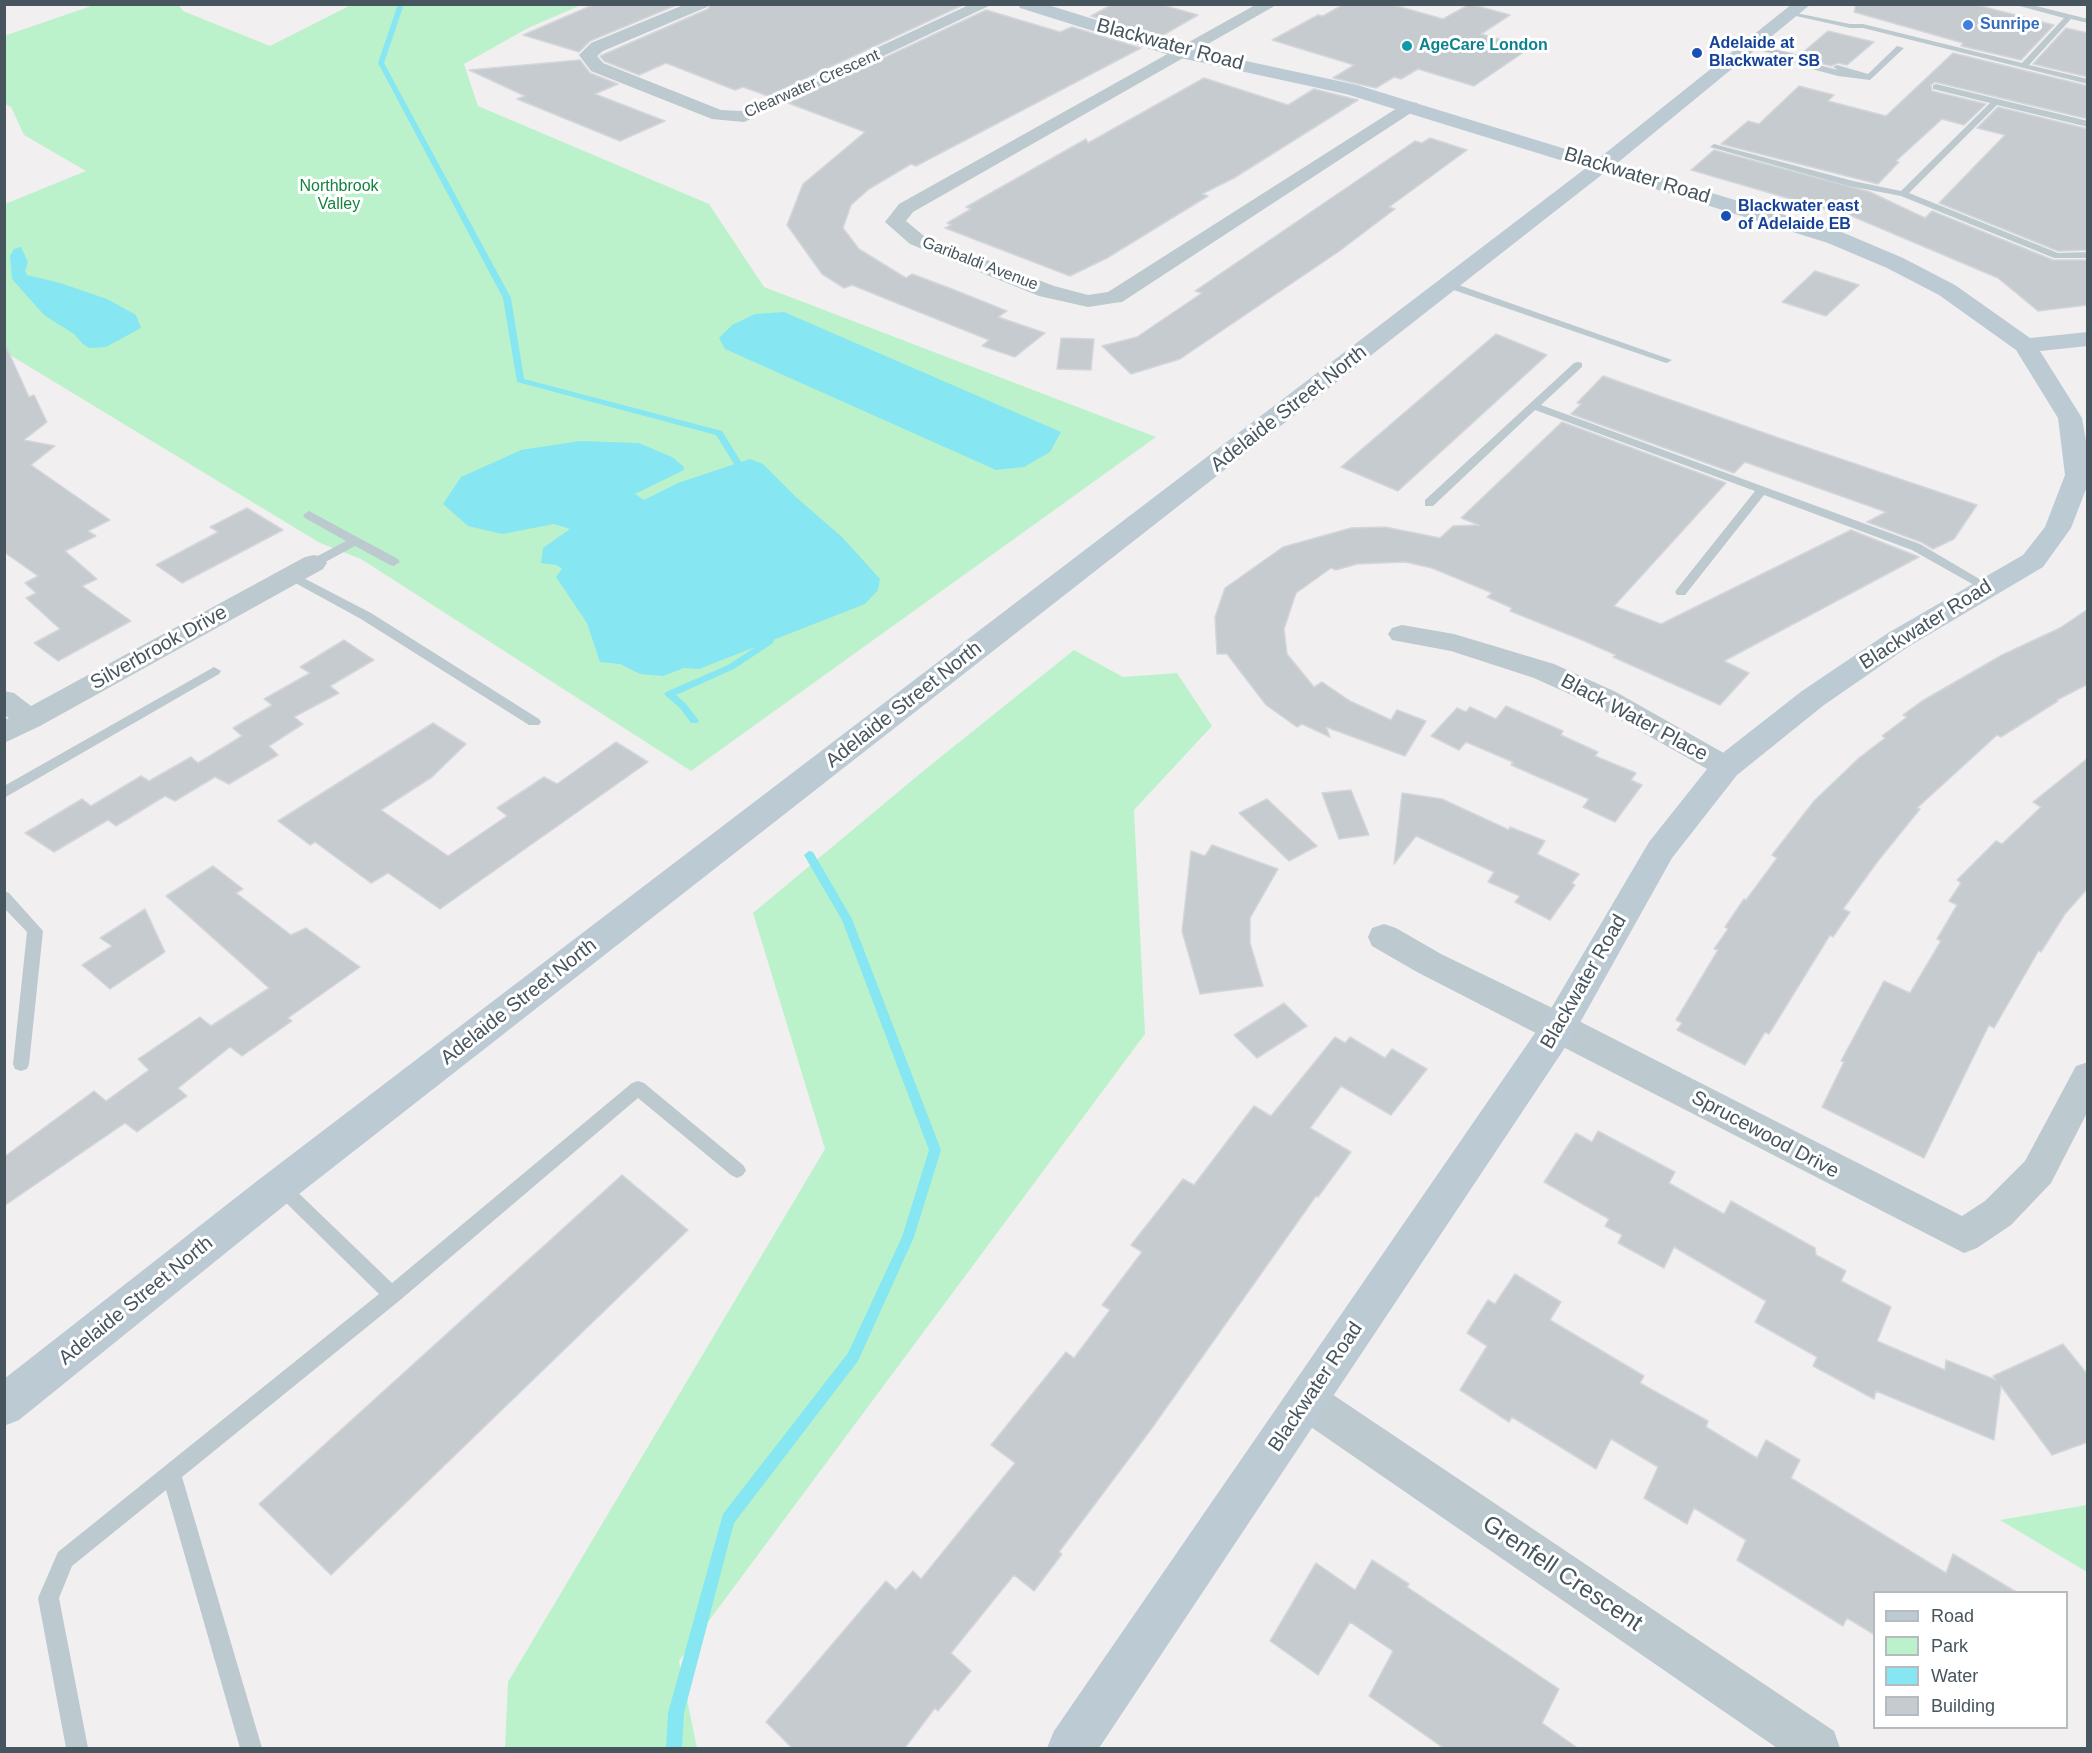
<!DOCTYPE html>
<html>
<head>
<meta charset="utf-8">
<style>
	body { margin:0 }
	#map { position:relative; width:2092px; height:1753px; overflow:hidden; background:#f2eff0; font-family:Arial,sans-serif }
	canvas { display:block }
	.frame { position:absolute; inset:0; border:6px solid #46555e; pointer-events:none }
	.legend { position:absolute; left:1873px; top:1591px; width:195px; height:138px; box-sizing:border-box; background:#fff; border:2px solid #b5bbbf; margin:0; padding:8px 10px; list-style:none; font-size:18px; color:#46555e }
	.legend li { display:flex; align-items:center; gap:12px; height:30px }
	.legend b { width:30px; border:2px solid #b5bbbf }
</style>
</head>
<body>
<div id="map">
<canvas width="2092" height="1753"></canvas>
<div class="frame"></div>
<ul class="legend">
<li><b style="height:8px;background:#bccad4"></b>Road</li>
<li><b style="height:16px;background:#bcf2cb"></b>Park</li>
<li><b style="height:16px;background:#86e6f1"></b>Water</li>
<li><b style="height:16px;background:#c6cbcf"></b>Building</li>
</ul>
</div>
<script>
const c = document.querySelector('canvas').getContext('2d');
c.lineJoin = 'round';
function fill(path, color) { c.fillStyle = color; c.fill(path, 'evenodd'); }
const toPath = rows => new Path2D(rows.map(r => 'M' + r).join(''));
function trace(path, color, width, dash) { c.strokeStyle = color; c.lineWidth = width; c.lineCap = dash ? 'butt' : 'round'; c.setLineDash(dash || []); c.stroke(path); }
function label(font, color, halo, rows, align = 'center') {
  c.font = font + ' Arial,sans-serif'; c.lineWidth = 6; c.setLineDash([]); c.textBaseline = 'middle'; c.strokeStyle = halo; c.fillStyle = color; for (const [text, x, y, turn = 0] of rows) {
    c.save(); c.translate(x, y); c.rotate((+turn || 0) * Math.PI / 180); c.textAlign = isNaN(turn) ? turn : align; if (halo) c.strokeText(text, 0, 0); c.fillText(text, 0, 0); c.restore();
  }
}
fill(toPath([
	[97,4,179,5,183,11,270,46,351,5,581,5,528,28,464,64,478,106,709,204,764,287,1156,437,691,771,361,559,320,543,5,352,5,204,86,171,24,135,11,107,5,104,4,36],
	[1074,650,1123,677,1177,673,1212,726,1134,810,1145,1034,679,1661,697,1748,505,1748,508,1682,825,1149,753,913,922,772],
	[2087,1505,2087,1572,2000,1520]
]), '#bcf2cb');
fill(toPath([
	[21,247,28,262,25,271,27,275,60,283,107,299,136,315,141,328,106,347,89,348,83,344,74,334,44,315,12,279,10,256,14,249],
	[784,312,1061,432,1050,452,1024,467,996,470,725,349,719,338,732,325,755,314],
	[580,441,639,443,672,457,684,467,684,470,635,494,644,500,678,483,750,459,763,464,797,498,842,537,880,579,878,590,865,604,699,669,684,668,663,676,640,674,620,664,600,662,587,623,556,577,562,569,557,565,541,563,543,548,570,529,554,524,502,534,468,526,443,504,461,477,521,450]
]), '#86e6f1');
fill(toPath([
	[398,4,404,4,384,63,511,298,524,379,722,431,748,473,747,475,741,475,716,435,517,382,503,298,378,63,398,4],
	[772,624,777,627,773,643,734,669,676,695,686,704,699,721,697,723,691,723,680,708,666,696,664,694,666,692,728,665,766,640,767,627,772,624],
	[809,851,813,852,852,919,941,1150,914,1237,858,1361,734,1523,684,1713,682,1748,666,1748,668,1713,723,1514,848,1353,902,1237,929,1150,842,920,804,855,809,851]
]), '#86e6f1');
const building = toPath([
	[595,4,679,4,590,41,579,52,523,35,595,4],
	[711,4,965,4,768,96,743,87,735,90,666,63,639,75,604,61,600,56,708,9,711,4],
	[1113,4,1159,4,1198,15,1160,37,1091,16,1113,4],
	[1344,4,1390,4,1443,19,1470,4,1510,15,1481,34,1530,48,1474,86,1418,69,1401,79,1394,77,1376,88,1333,78,1354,65,1272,40,1318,15,1323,16,1344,4],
	[1856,4,1973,4,2054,25,2021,60,1961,46,1963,43,1854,12,1856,4],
	[986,10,1060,32,1072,27,1141,48,916,166,911,164,869,189,851,205,843,228,859,249,906,278,912,274,952,289,1007,311,998,317,1045,333,1015,357,982,346,989,340,894,302,852,285,844,288,822,274,787,225,803,184,865,132,788,103,986,10],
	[2066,28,2088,33,2088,77,2033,64,2066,28],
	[1828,31,1874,42,1847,65,1838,63,1831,66,1809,60,1811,58,1802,53,1828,31],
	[1953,53,2088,86,2088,119,1935,82,1931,85,1932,91,1986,104,1964,125,1942,119,1896,161,1899,162,1878,184,1721,144,1748,121,1759,124,1799,86,1834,95,1828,101,1886,116,1953,53],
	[580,60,590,73,618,84,595,94,665,121,620,141,517,99,525,96,469,70,580,60],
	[1204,78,1288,105,1314,89,1358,100,1234,178,1202,194,1208,196,1107,258,1070,276,945,228,951,225,947,223,971,209,966,207,1086,139,1088,143,1204,78],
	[1998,107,2088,129,2088,250,2058,251,1939,203,2005,135,1977,128,1998,107],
	[1430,138,1467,150,1389,207,1395,209,1338,252,1180,359,1131,374,1102,346,1137,337,1202,293,1195,291,1399,152,1415,141,1422,143,1430,138],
	[1714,150,1870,192,1925,218,1932,211,2053,260,2088,260,2088,305,2038,311,1998,278,1835,209,1832,211,1691,170,1714,150],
	[1815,271,1859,285,1826,316,1782,302,1815,271],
	[1496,334,1547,355,1398,491,1341,467,1496,334],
	[1061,338,1094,339,1091,370,1057,369,1061,338],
	[4,342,29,397,34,395,47,422,24,440,55,446,31,465,110,520,88,531,96,536,65,551,97,579,82,586,131,621,58,661,34,643,60,629,26,598,36,593,25,583,38,576,4,552,4,342],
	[1603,376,1776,437,1977,505,1954,539,1933,549,1921,542,1867,522,1886,512,1745,462,1734,473,1571,414,1581,404,1577,403,1603,376],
	[1562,422,1726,483,1614,606,1661,624,1851,530,1919,557,1724,661,1749,673,1720,705,1613,657,1616,655,1582,640,1510,611,1512,608,1487,597,1492,593,1432,568,1405,562,1357,564,1336,570,1331,568,1296,593,1284,629,1287,654,1314,687,1322,682,1350,701,1391,720,1397,710,1426,721,1405,756,1326,727,1330,737,1302,724,1297,727,1266,705,1227,654,1217,654,1215,617,1225,588,1283,547,1351,528,1385,527,1440,538,1453,526,1479,525,1461,518,1562,422],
	[247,508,283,530,182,583,156,565,218,532,210,527,247,508],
	[2088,609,2088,684,2057,700,2058,701,2001,737,1997,735,1917,808,1920,809,1878,861,1843,909,1850,912,1833,937,1830,935,1769,1034,1765,1032,1745,1065,1677,1030,1682,1023,1676,1020,1718,950,1714,949,1728,929,1725,927,1744,899,1746,900,1777,858,1772,855,1814,801,1859,758,1885,738,1882,736,1907,717,1903,715,1922,701,2002,655,2060,628,2088,609],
	[344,640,374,660,330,686,339,693,294,717,303,724,269,746,278,755,229,784,215,777,175,801,165,796,116,826,108,820,54,852,25,833,82,799,91,806,141,776,149,781,191,757,198,763,242,736,233,728,272,705,264,699,310,673,300,667,344,640],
	[1506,706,1563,731,1561,735,1598,752,1595,756,1636,773,1631,780,1642,785,1615,822,1583,807,1589,799,1511,765,1513,762,1466,742,1459,750,1431,736,1457,708,1466,712,1470,707,1496,719,1506,706],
	[433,723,466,744,432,777,381,810,448,856,507,816,497,808,544,777,557,784,616,742,648,762,440,909,388,873,371,883,315,842,310,845,278,821,433,723],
	[2088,758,2088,888,2065,914,2041,952,2039,950,1994,1028,1989,1025,1924,1158,1822,1107,1844,1062,1841,1061,1884,981,1910,993,1941,941,1937,939,1957,905,1949,901,1961,883,1957,880,1996,841,2002,844,2041,807,2033,802,2088,758],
	[1351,790,1369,835,1339,839,1322,793,1351,790],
	[1402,793,1442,799,1509,830,1510,827,1545,841,1537,854,1579,874,1572,883,1575,885,1550,920,1515,902,1520,896,1488,882,1494,872,1416,836,1394,864,1402,793],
	[1267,799,1317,846,1289,861,1239,813,1267,799],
	[1212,845,1278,869,1250,918,1250,943,1263,986,1200,994,1182,931,1191,851,1205,856,1212,845],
	[213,866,243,889,236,893,291,935,306,928,360,967,288,1018,292,1021,242,1056,230,1047,178,1088,187,1096,137,1132,125,1123,4,1206,4,1157,94,1091,106,1101,149,1070,138,1059,200,1017,211,1026,269,988,166,896,213,866],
	[145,909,165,952,110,989,82,965,112,946,100,938,145,909],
	[1284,1003,1307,1026,1257,1058,1234,1035,1284,1003],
	[1335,1037,1345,1043,1350,1037,1385,1058,1392,1049,1427,1069,1391,1115,1341,1086,1310,1128,1351,1152,1318,1197,1316,1196,1152,1428,1059,1552,1062,1554,1034,1591,1014,1575,951,1653,971,1671,938,1711,935,1708,904,1749,793,1749,766,1722,886,1581,896,1590,913,1571,921,1579,1015,1463,991,1445,1066,1352,1074,1358,1110,1310,1102,1305,1142,1252,1131,1245,1183,1179,1194,1185,1254,1106,1271,1116,1335,1037],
	[1598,1131,1675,1172,1669,1183,1724,1214,1731,1201,1815,1248,1816,1255,1846,1271,1841,1281,1891,1307,1877,1341,1945,1370,1946,1360,1996,1380,1993,1376,2063,1344,2088,1375,2088,1442,2052,1455,2001,1386,1994,1440,1876,1391,1874,1399,1813,1366,1817,1357,1755,1322,1766,1301,1674,1247,1664,1268,1618,1243,1622,1235,1605,1226,1609,1219,1544,1182,1576,1133,1592,1142,1598,1131],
	[622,1175,688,1230,331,1575,259,1504,622,1175],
	[1515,1274,1561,1302,1550,1320,1644,1376,1640,1383,1708,1421,1706,1427,1757,1458,1766,1440,1800,1460,1791,1478,1946,1573,1953,1554,2018,1593,1875,1593,1875,1635,1847,1618,1843,1626,1737,1560,1746,1540,1694,1508,1687,1524,1644,1498,1658,1467,1611,1439,1596,1469,1512,1417,1509,1422,1460,1390,1487,1346,1467,1333,1488,1300,1495,1304,1515,1274],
	[1372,1560,1409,1584,1407,1587,1559,1689,1542,1723,1579,1749,1445,1749,1369,1696,1393,1651,1350,1622,1318,1675,1270,1641,1316,1563,1355,1590,1372,1560]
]);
fill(building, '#c6cbcf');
trace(building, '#d3d6db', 1.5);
fill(toPath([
	[2012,4,2028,4,2088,19,2088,23,2071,19,2029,65,2088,79,2088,84,1863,28,1850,28,1787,14,1791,12,1850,24,1863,24,2022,63,2064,18,2012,4],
	[1752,44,1804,56,1803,61,1838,70,1833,67,1837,65,1868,74,1897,46,1904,48,1870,80,1838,76,1797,65,1788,57,1749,48,1749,44,1752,44],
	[1936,84,2088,121,2088,127,1997,105,1909,193,2058,253,2088,252,2088,258,2054,258,1901,196,1849,186,1710,147,1714,144,1853,181,1901,191,1990,103,1933,89,1933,85,1936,84],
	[1445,283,1453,283,1672,360,1667,363,1663,362,1445,287,1445,283],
	[1578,362,1582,363,1582,367,1541,405,1920,544,1993,587,1991,590,1983,590,1912,550,1764,495,1685,595,1677,595,1675,592,1677,589,1755,491,1535,410,1433,506,1425,506,1425,500,1574,363,1578,362],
	[309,511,398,559,400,562,394,566,390,565,355,546,318,566,310,566,308,563,310,560,346,541,305,518,303,515,309,511],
	[292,572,371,613,539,719,541,722,539,725,529,725,361,619,288,579,286,576,292,572],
	[214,667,221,671,219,674,4,798,4,786,214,667],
	[4,891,9,893,43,931,29,1064,27,1069,21,1071,15,1069,13,1064,27,932,4,908,4,891],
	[638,1081,644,1083,743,1165,746,1170,743,1175,737,1178,731,1175,638,1098,399,1301,182,1477,262,1748,240,1748,166,1490,72,1566,59,1598,88,1748,66,1748,38,1598,58,1552,379,1294,274,1191,271,1186,274,1181,280,1178,286,1181,392,1283,632,1083,638,1081]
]), '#bcc9cf');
fill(toPath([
	[686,4,709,4,707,7,603,51,597,56,603,63,721,110,741,111,971,4,993,4,744,122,712,119,591,71,579,55,591,43,686,4],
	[1257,4,1278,4,913,212,906,221,924,236,1054,286,1088,295,1108,292,1405,103,1411,102,1417,103,1420,107,1122,302,1114,303,1088,307,1039,296,910,244,885,222,899,204,1257,4],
	[314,555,323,557,327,563,323,569,40,726,4,743,4,720,9,718,4,715,4,691,14,693,31,706,305,557,314,555],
	[1402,625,1454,634,1554,664,1616,692,1736,760,1741,767,1736,774,1726,777,1716,774,1596,706,1534,678,1451,651,1392,640,1388,634,1392,628,1402,625],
	[1384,924,1396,928,1441,954,1571,1017,1962,1216,1985,1201,2025,1161,2076,1066,2088,1062,2088,1111,2051,1183,2011,1225,1977,1248,1964,1253,1417,972,1372,946,1368,937,1372,928,1384,924],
	[1306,1381,1320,1386,1834,1731,1840,1748,1777,1748,1292,1414,1286,1400,1292,1386,1306,1381]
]), '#bcc9cf');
fill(toPath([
	[1018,4,1045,4,1186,48,1357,85,1598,159,1792,4,1811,4,1616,164,1844,233,1903,258,1955,285,2030,338,2088,332,2088,346,2040,351,2082,418,2088,453,2088,484,2071,528,2043,567,1908,647,1824,705,1737,775,1672,858,1572,1037,1099,1748,1047,1748,1054,1731,1546,1017,1649,842,1715,759,1802,691,1888,633,2023,555,2045,527,2065,475,2058,418,2016,350,1939,295,1887,268,1828,243,1604,173,285,1205,19,1420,4,1426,4,1379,257,1181,1586,168,1346,94,1176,57,1020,8,1018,4]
]), '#bccad4');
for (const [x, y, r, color] of [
	[1968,25,6,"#3f7fe0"],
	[1407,46,6,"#0f9aa8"],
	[1697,53,6,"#1a4fb4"],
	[1726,216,6,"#1a4fb4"]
]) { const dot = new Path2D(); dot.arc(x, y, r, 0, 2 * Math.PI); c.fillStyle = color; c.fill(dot); trace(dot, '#fff', 2); }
label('bold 16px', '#366cbe', '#fff', [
	["Sunripe",1980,25]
], 'left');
label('bold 16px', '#164399', '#fff', [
	["Adelaide at",1709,44],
	["Blackwater SB",1709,62],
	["Blackwater east",1738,207],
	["of Adelaide EB",1738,225]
], 'left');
label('bold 16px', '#0d838f', '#fff', [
	["AgeCare London",1419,46]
], 'left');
label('16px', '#46555e', '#fff', [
	["Clearwater Crescent",812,84,-24],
	["Garibaldi Avenue",980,264,21]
]);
label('16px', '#12843f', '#fff', [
	["Northbrook",339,187],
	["Valley",339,205]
]);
label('20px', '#46555e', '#fff', [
	["Blackwater Road",1170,45,15],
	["Blackwater Road",1637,176,17],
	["Adelaide Street North",1289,409,-38],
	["Blackwater Road",1926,625,-32],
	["Silverbrook Drive",159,648,-29],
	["Adelaide Street North",904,705,-38],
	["Black Water Place",1634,718,28],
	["Blackwater Road",1584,982,-60],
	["Adelaide Street North",519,1002,-38],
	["Sprucewood Drive",1765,1135,28],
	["Adelaide Street North",136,1301,-39],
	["Blackwater Road",1316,1387,-56]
]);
label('24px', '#46555e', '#fff', [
	["Grenfell Crescent",1562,1574,34]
]);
</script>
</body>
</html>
